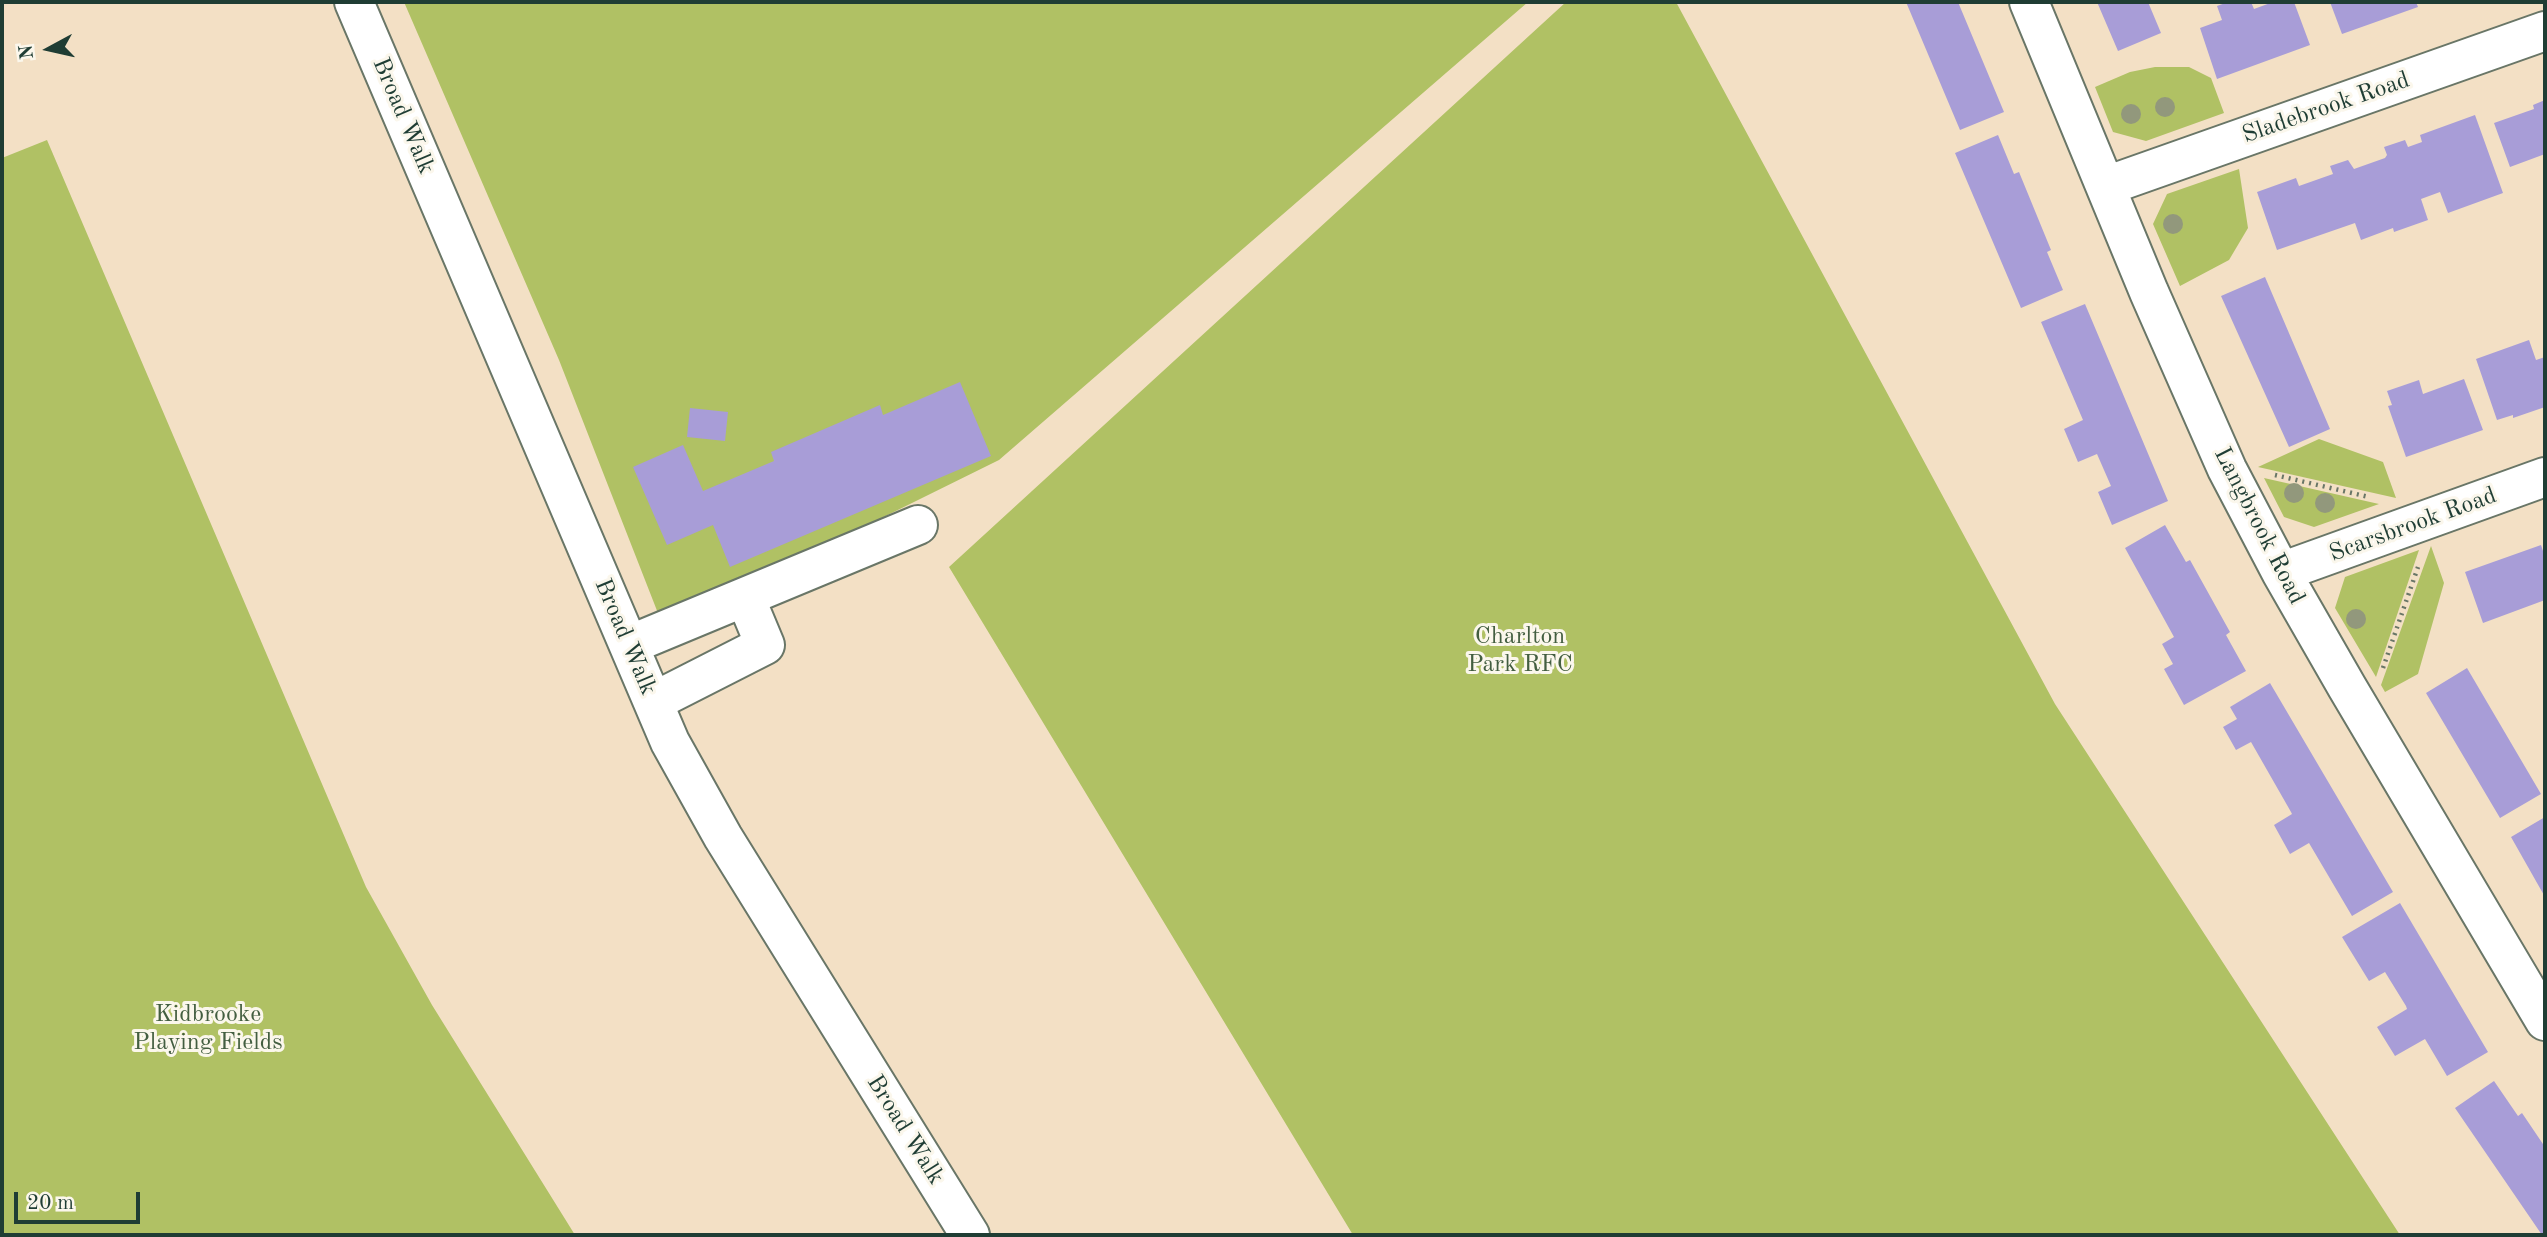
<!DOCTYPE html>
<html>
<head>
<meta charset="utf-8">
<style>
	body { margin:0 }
	#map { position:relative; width:2547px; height:1237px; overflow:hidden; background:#f3e0c5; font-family:"Old Standard TT",serif }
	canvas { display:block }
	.frame { position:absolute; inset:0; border:4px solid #1f3d34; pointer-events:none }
	.north { position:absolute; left:14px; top:14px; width:70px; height:70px; -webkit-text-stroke:5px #fbf7ec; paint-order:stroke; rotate:262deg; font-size:19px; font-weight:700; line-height:28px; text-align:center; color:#1f3d34 }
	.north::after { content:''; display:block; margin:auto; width:24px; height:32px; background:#1f3d34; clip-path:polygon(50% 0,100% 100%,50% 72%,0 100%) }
	.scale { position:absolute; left:14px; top:1192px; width:126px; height:32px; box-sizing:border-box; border:4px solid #1f3d34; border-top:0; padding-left:9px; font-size:21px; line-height:24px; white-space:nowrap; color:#1f3d34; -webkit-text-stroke:5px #fbf7ec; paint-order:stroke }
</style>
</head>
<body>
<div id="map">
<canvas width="2547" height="1237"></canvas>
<div class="frame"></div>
<div class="north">N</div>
<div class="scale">20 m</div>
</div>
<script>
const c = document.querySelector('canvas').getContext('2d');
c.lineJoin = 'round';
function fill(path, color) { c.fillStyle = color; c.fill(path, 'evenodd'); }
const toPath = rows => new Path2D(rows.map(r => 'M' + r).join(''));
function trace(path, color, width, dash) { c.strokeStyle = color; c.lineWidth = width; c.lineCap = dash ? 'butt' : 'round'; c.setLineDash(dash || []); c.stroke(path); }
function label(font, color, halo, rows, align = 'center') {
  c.font = font + ' "Old Standard TT",serif'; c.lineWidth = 6; c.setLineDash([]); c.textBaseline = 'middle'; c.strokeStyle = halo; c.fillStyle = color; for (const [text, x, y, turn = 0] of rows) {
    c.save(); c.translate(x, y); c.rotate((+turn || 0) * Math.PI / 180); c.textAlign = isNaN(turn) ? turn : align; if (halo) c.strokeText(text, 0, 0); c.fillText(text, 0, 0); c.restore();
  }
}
fill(toPath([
	[404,2,1528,2,999,460,663,626,559,360],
	[1566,2,1676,2,2055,704,2400,1235,1353,1235,949,567],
	[2155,67,2189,67,2211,78,2224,113,2146,141,2113,132,2095,87,2130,72],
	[47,140,366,887,432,1005,575,1235,2,1235,2,158],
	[2239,169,2248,228,2229,260,2180,286,2153,224,2167,194],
	[2319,439,2383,462,2396,498,2258,467],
	[2264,478,2379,504,2314,527,2284,517],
	[2431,546,2444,583,2418,674,2385,692,2381,685],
	[2419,550,2376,677,2335,608,2345,577]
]), '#b0c164');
fill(toPath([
	[1906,2,1958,2,2004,112,1960,130],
	[2097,2,2148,2,2161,33,2118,51],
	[2228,2,2251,2,2254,9,2273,2,2294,2,2310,45,2217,79,2200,28,2222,20,2217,6],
	[2330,2,2416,2,2418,7,2342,34],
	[2545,100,2545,154,2510,167,2494,123,2534,109,2533,105],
	[2475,115,2503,193,2448,213,2440,192,2421,199,2428,220,2394,232,2393,228,2361,240,2355,223,2277,250,2257,192,2296,178,2299,186,2333,174,2330,166,2348,160,2354,169,2385,158,2387,155,2384,147,2405,140,2408,147,2422,142,2420,135],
	[1998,135,2014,174,2019,172,2051,250,2047,252,2063,290,2021,308,1955,153],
	[2265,277,2330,429,2289,447,2221,296],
	[2085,304,2168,501,2112,525,2098,492,2111,486,2097,454,2078,462,2064,429,2083,420,2041,322],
	[2529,340,2536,360,2545,357,2545,407,2513,418,2513,415,2497,420,2476,359],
	[2464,379,2483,430,2406,457,2388,406,2392,405,2387,391,2419,380,2423,394],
	[960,382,991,456,730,567,713,525,667,545,633,467,683,445,703,491,774,461,771,452,880,405,883,415],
	[690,408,728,412,725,441,687,437],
	[2165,525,2186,562,2190,560,2230,632,2226,635,2246,671,2184,705,2164,669,2173,664,2162,644,2174,637,2125,548],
	[2541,545,2545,557,2545,600,2483,623,2465,572],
	[2467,668,2541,794,2500,818,2426,693],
	[2270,683,2393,892,2352,916,2309,843,2290,854,2274,825,2292,814,2291,812,2251,742,2236,750,2223,727,2237,719,2230,707],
	[2545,817,2545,897,2511,837],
	[2400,903,2488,1052,2447,1076,2425,1039,2395,1056,2377,1027,2407,1009,2406,1006,2385,972,2369,981,2342,937],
	[2494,1081,2518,1116,2522,1113,2545,1147,2545,1235,2542,1235,2455,1108]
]), '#a89dd7');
const minor = toPath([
	[354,2,670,742,723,837,970,1235],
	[2029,2,2149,292,2227,469,2281,572,2347,687,2545,1021],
	[2106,186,2545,31],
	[2281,572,2545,477],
	[629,645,918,525],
	[653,702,765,645,745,597]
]);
trace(minor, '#697667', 42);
trace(toPath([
	[2275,475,2369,497],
	[2383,668,2418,567]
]), '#697667', 4.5, [2, 5]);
trace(minor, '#fff', 38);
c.fillStyle = '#92987c';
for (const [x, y] of [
	[2165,107],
	[2131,114],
	[2173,224],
	[2294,493],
	[2325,503],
	[2356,619]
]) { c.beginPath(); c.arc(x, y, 10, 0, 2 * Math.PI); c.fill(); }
label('24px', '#1f3d34', '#fbf7ec', [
	["Sladebrook Road",2326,108,-19],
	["Broad Walk",403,116,67],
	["Scarsbrook Road",2413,525,-20],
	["Langbrook Road",2259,526,63],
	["Broad Walk",625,637,67],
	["Broad Walk",905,1130,58]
]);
label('24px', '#435e40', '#fbf7ec', [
	["Charlton",1520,637],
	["Park RFC",1520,665],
	["Kidbrooke",208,1015],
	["Playing Fields",208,1043]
]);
</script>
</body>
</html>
